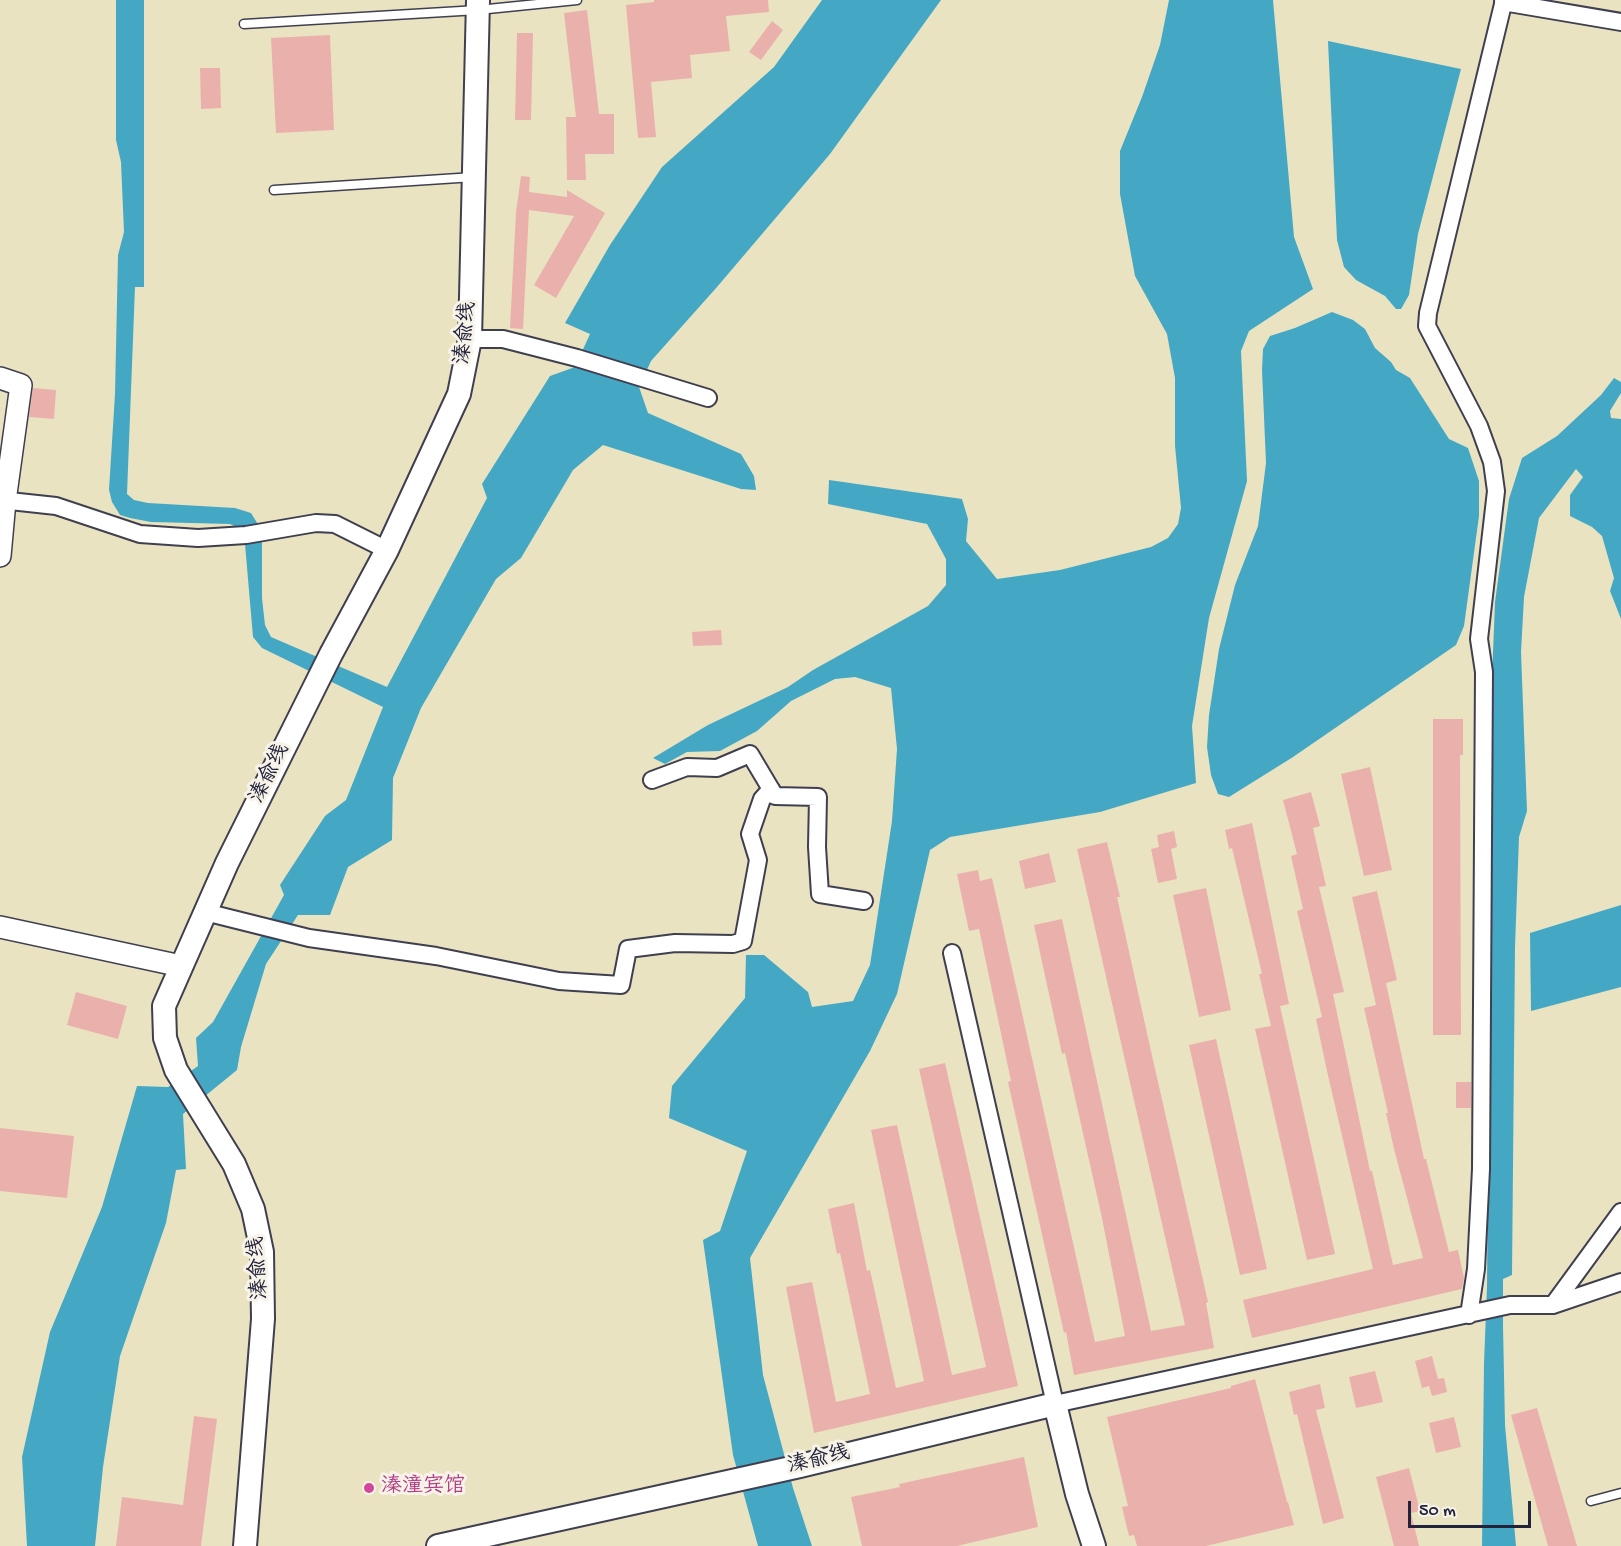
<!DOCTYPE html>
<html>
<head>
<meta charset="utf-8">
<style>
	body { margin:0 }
	#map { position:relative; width:1621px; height:1546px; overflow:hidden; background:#e9e3c2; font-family:"Gochi Hand",sans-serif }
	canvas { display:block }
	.scale { position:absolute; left:1408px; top:1501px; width:123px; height:27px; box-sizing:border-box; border:3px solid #22223b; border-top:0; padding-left:8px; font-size:18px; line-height:21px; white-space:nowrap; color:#22223b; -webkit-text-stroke:4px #f7f3e8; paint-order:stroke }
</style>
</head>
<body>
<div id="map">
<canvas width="1621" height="1546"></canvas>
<div class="scale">50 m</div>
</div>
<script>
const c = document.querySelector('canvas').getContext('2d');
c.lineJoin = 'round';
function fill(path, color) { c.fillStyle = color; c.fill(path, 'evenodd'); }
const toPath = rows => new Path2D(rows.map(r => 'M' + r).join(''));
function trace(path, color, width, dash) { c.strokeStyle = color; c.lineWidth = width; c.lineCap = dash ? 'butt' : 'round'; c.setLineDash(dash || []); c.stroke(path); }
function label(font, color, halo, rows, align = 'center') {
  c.font = font + ' "Gochi Hand","LXGW WenKai TC",sans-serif'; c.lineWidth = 6; c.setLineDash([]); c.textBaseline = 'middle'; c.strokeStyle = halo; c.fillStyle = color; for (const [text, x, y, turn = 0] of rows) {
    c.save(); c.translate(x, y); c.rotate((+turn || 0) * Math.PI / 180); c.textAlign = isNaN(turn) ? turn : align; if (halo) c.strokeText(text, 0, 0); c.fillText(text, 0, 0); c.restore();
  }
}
fill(toPath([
	[116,0,144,0,144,287,135,287,127,494,134,500,148,503,235,508,251,513,259,526,262,543,262,598,265,625,271,637,387,687,487,498,482,484,550,376,575,367,590,334,565,323,610,245,662,167,774,67,822,0,941,0,830,154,717,287,651,361,639,387,648,413,741,454,754,476,756,490,741,489,603,445,573,470,521,558,496,579,421,708,393,778,392,840,348,867,330,915,298,915,266,964,241,1047,237,1070,183,1114,186,1169,176,1170,166,1223,120,1356,103,1467,95,1546,27,1546,22,1457,50,1332,102,1207,137,1086,168,1087,198,1066,196,1038,213,1022,284,895,280,885,325,816,346,800,383,707,262,648,253,637,245,544,240,529,230,524,151,522,130,518,120,515,112,502,109,490,115,394,118,255,124,232,121,162,116,140],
	[1169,0,1273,0,1294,237,1313,289,1249,331,1241,351,1247,481,1209,618,1192,726,1196,783,1100,812,950,837,930,850,897,994,870,1051,750,1258,763,1375,793,1488,812,1546,758,1546,733,1455,703,1240,720,1231,747,1151,669,1118,672,1086,745,998,746,955,764,955,808,992,812,1007,853,1001,870,965,892,821,897,749,891,688,855,677,835,679,791,701,757,731,720,751,687,752,665,764,653,758,708,725,788,687,813,670,928,606,946,585,946,559,927,524,828,504,829,480,962,499,968,519,966,541,997,579,1060,570,1151,547,1168,538,1178,524,1181,508,1175,446,1175,378,1167,334,1135,276,1120,194,1120,151,1142,97,1160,45],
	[1328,41,1461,69,1418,234,1409,295,1401,309,1396,309,1385,296,1356,280,1344,267,1337,240],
	[1332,312,1353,320,1365,329,1375,348,1391,362,1396,370,1410,378,1449,439,1468,448,1479,481,1479,516,1464,626,1456,645,1293,757,1229,797,1218,794,1211,775,1207,747,1209,715,1219,649,1235,585,1258,526,1266,463,1262,370,1263,349,1270,336,1295,328],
	[1614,378,1621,382,1621,393,1610,411,1611,418,1621,419,1621,619,1610,591,1614,578,1602,536,1592,527,1570,516,1570,495,1583,477,1576,469,1539,518,1524,597,1521,652,1527,811,1519,837,1515,947,1512,1275,1503,1279,1503,1325,1505,1425,1516,1546,1482,1546,1484,1363,1487,1287,1492,678,1495,602,1509,499,1522,458,1557,436,1601,395],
	[1621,905,1621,987,1531,1011,1530,933]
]), '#44a8c4');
fill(toPath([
	[654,0,768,0,769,12,726,16,730,51,690,55,692,78,651,82,656,137,638,138,626,5,654,2],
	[587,10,599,114,614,114,614,154,585,154,586,180,567,180,566,117,576,117,564,13],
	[772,21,783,30,761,60,749,52],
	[517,33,533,33,531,120,515,120],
	[330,35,334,130,276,133,271,38],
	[200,68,220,68,221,108,201,109],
	[521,176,530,177,529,192,567,197,567,190,605,213,556,298,534,285,574,216,529,210,523,329,510,328,516,212],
	[33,388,56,390,54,419,29,417],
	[721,630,722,645,693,646,692,632],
	[1433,719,1463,719,1463,755,1460,755,1461,1035,1433,1035],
	[1370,767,1392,870,1364,876,1341,774],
	[1311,792,1320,826,1313,828,1326,886,1319,887,1344,992,1333,994,1370,1171,1372,1171,1393,1265,1423,1258,1394,1149,1386,1113,1388,1113,1364,1008,1376,1005,1352,897,1377,891,1397,980,1386,983,1424,1159,1426,1159,1449,1252,1458,1250,1464,1278,1462,1289,1252,1338,1243,1300,1373,1269,1327,1071,1316,1019,1322,1017,1297,911,1303,909,1291,856,1297,854,1283,800],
	[1252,823,1289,1004,1280,1006,1335,1254,1307,1260,1255,1029,1271,1026,1259,974,1262,974,1232,848,1229,849,1225,830],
	[1174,831,1177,847,1171,849,1177,879,1158,883,1151,849,1159,847,1157,835],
	[1107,842,1120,897,1117,897,1151,1051,1208,1302,1206,1303,1214,1348,1074,1375,1066,1332,1064,1333,1008,1082,1011,1081,979,929,969,931,957,874,978,870,980,881,992,878,1095,1342,1125,1336,1102,1218,1065,1053,1062,1054,1034,925,1062,919,1151,1331,1185,1325,1077,849],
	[1049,853,1056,882,1025,889,1019,861],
	[1206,888,1231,1010,1199,1017,1173,895],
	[76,992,127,1006,118,1039,67,1025],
	[1216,1039,1267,1269,1240,1275,1189,1045],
	[945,1063,1018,1386,814,1433,786,1287,812,1282,836,1402,870,1394,840,1253,837,1254,828,1209,854,1203,867,1271,870,1270,896,1388,924,1381,871,1130,897,1125,952,1375,986,1367,919,1069],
	[1456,1082,1471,1082,1471,1108,1456,1108],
	[0,1128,74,1136,67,1198,0,1191],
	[1432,1356,1438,1379,1444,1378,1447,1392,1432,1396,1429,1386,1422,1388,1415,1361],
	[1375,1371,1383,1402,1356,1408,1349,1377],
	[1255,1379,1287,1502,1288,1502,1294,1525,1206,1546,1137,1546,1134,1535,1129,1536,1122,1507,1128,1506,1107,1417,1231,1388,1231,1386],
	[1320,1384,1325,1408,1316,1410,1344,1518,1323,1524,1297,1414,1294,1415,1289,1392],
	[1537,1408,1577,1546,1548,1546,1511,1415],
	[194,1416,217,1419,201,1546,116,1546,122,1497,183,1505],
	[1454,1417,1461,1447,1436,1453,1429,1423],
	[1024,1457,1038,1527,957,1546,862,1546,851,1497,900,1487,899,1484],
	[1409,1468,1420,1511,1411,1513,1419,1546,1394,1546,1376,1477]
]), '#eab1ac');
const service = toPath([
	[244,24,478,10,577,0],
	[274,190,474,177],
	[1591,1501,1621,1493]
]);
const minor = toPath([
	[1503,2,1621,22],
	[470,339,503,339,577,358,708,398],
	[0,500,56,506,140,534,198,538,246,535,316,523,335,524,387,550],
	[652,780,687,767,717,768,750,754,775,796,818,797,817,847,820,894,864,901],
	[205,912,309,938,436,956,559,981,621,985,628,949,675,943,733,944,743,941,758,860,750,834,762,799,771,789],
	[952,953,1055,1404,1510,1305,1553,1305,1621,1282],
	[1553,1305,1621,1212],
	[1469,1315,1476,1269,1481,1169,1484,672,1479,639,1496,491,1492,462,1479,426,1427,326,1428,313,1504,0]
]);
const tertiary = toPath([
	[0,378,21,385,5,501,0,556],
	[0,927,181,966]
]);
const secondary = toPath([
	[245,1546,263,1319,262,1252,253,1209,234,1164,176,1070,165,1038,164,1006,227,863,331,654,387,550,459,394,470,339,478,0],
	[438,1546,800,1466,1055,1404,1077,1494,1094,1546]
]);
trace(service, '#403f4f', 11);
trace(minor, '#403f4f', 20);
trace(tertiary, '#403f4f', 24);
trace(secondary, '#403f4f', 26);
trace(service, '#fff', 8);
trace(minor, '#fff', 16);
trace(tertiary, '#fff', 21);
trace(secondary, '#fff', 22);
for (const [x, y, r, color] of [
	[369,1488,6,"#d1479c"]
]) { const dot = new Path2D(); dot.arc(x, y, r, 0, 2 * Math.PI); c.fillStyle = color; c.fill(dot); trace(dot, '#f7f3e8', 2); }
label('21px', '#22223b', '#f7f3e8', [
	["溱俞线",467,333,-84],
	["溱俞线",271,774,-64],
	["溱俞线",260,1268,-94],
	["溱俞线",819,1461,-13]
]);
label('21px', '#b23c85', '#f7f3e8', [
	["溱潼宾馆",381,1488]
], 'left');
</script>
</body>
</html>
